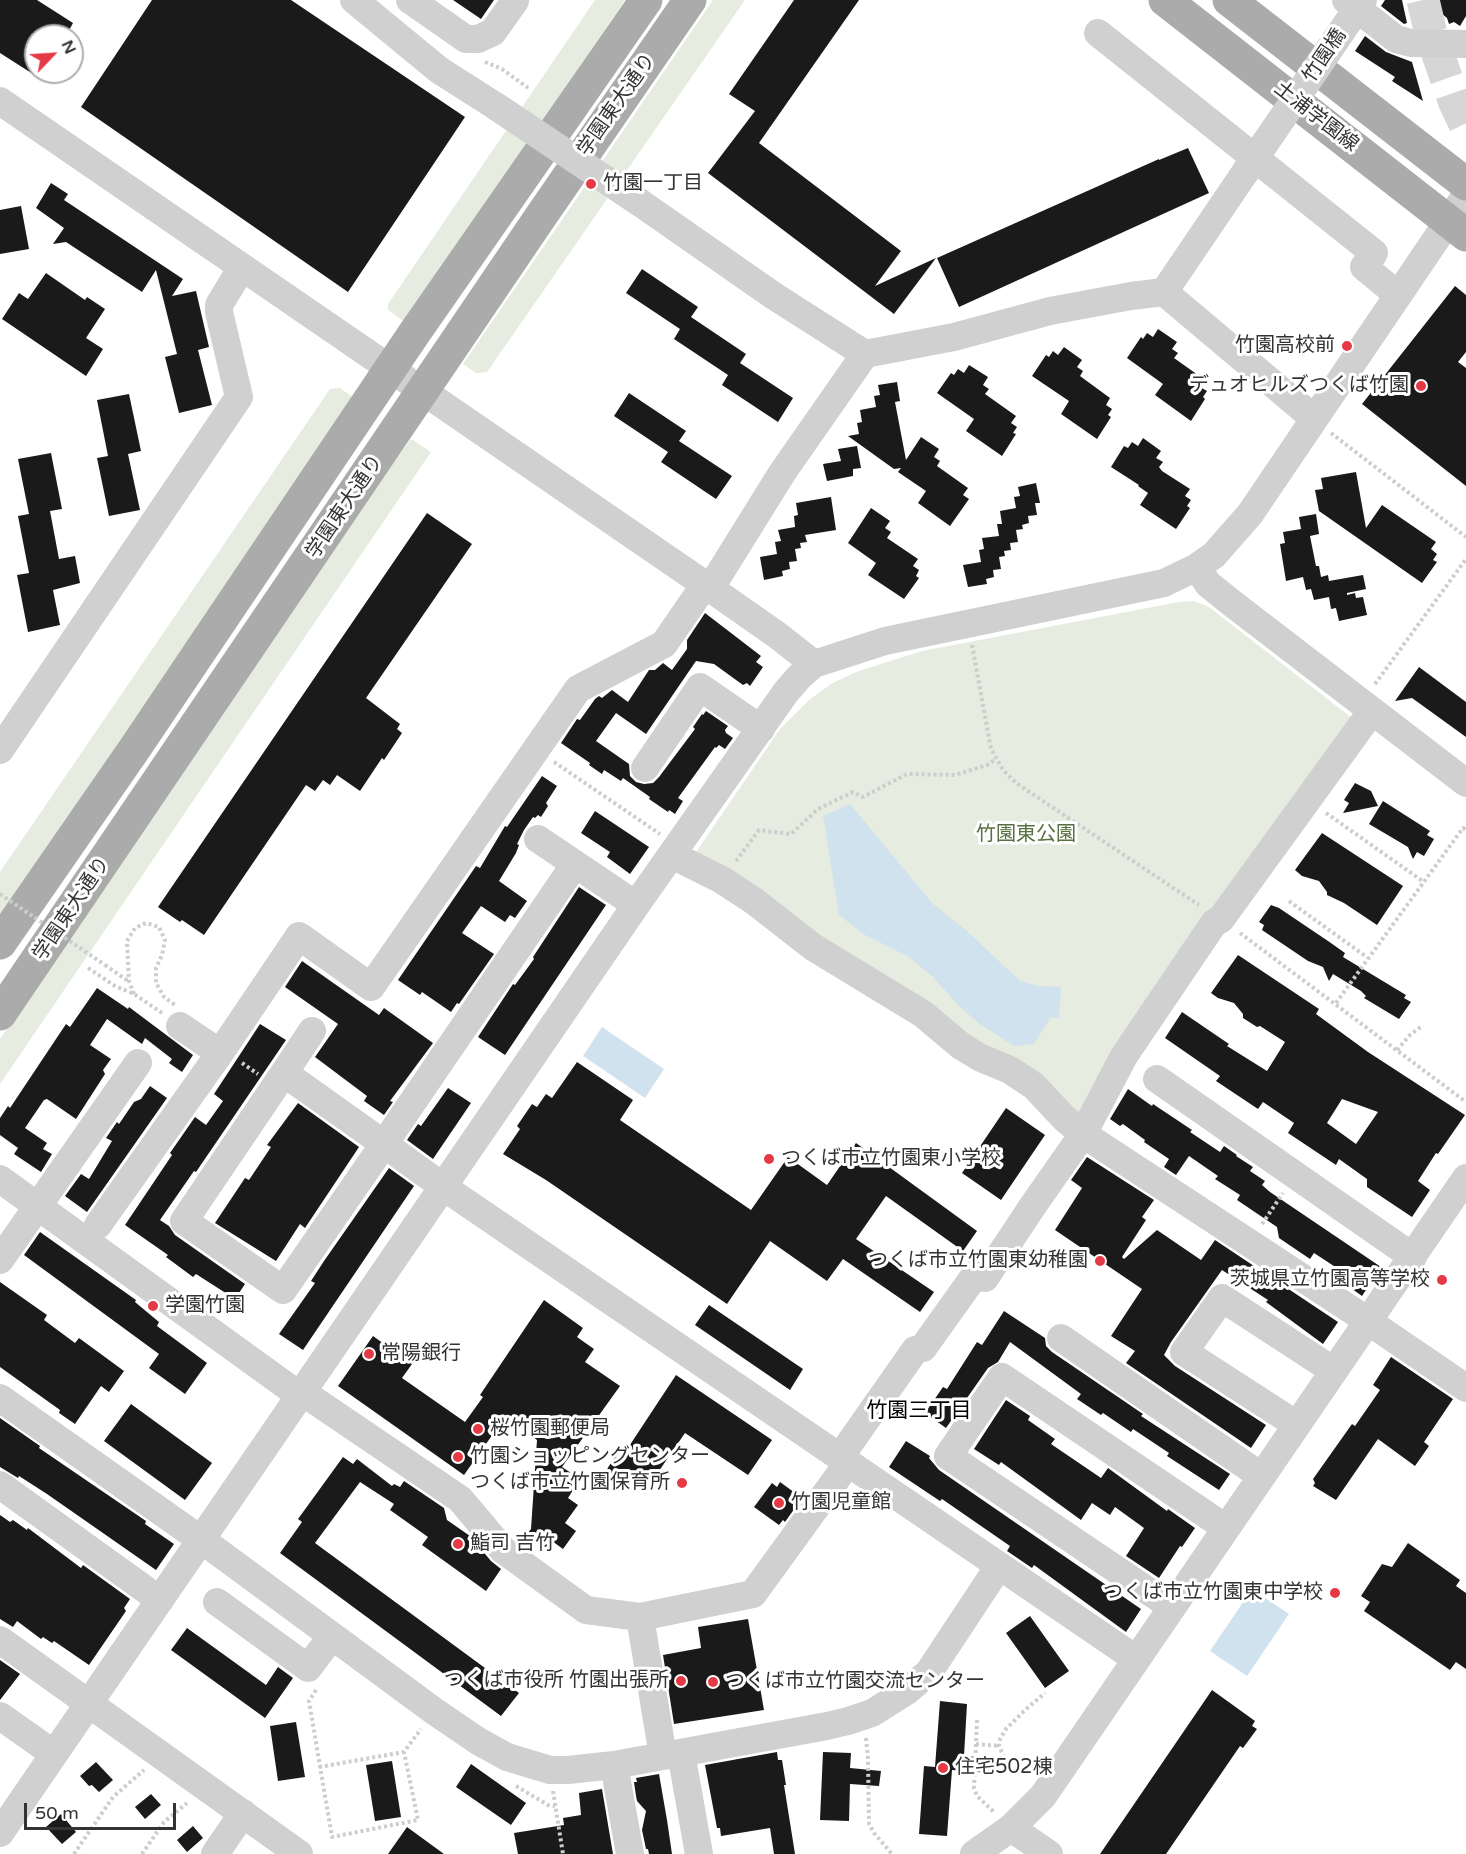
<!DOCTYPE html>
<html>
<head>
<meta charset="utf-8">
<style>
	body { margin:0 }
	#map { position:relative; width:1466px; height:1854px; overflow:hidden; background:#fff; font-family:"Varela Round",sans-serif }
	canvas { display:block }
	.north { position:absolute; left:24px; top:24px; width:60px; height:60px; box-sizing:border-box; background:#fff; border:2px solid #adadad; border-radius:50%; rotate:65deg; font-size:16px; font-weight:700; line-height:24px; text-align:center; color:#333 }
	.north::after { content:''; display:block; margin:auto; width:21px; height:27px; background:#e63946; clip-path:polygon(50% 0,100% 100%,50% 72%,0 100%) }
	.scale { position:absolute; left:24px; top:1803px; width:152px; height:27px; box-sizing:border-box; border:3px solid #333; border-top:0; padding-left:8px; font-size:18px; line-height:21px; white-space:nowrap; color:#333; -webkit-text-stroke:4px #fff; paint-order:stroke }
</style>
</head>
<body>
<div id="map">
<canvas width="1466" height="1854"></canvas>
<div class="north">N</div>
<div class="scale">50 m</div>
</div>
<script>
const c = document.querySelector('canvas').getContext('2d');
c.lineJoin = 'round';
function fill(path, color) { c.fillStyle = color; c.fill(path, 'evenodd'); }
const toPath = rows => new Path2D(rows.map(r => 'M' + r).join(''));
function trace(path, color, width, dash) { c.strokeStyle = color; c.lineWidth = width; c.lineCap = dash ? 'butt' : 'round'; c.setLineDash(dash || []); c.stroke(path); }
function label(font, color, halo, rows, align = 'center') {
  c.font = font + ' "Varela Round","Noto Sans JP",sans-serif'; c.lineWidth = 6; c.setLineDash([]); c.textBaseline = 'middle'; c.strokeStyle = halo; c.fillStyle = color; for (const [text, x, y, turn = 0] of rows) {
    c.save(); c.translate(x, y); c.rotate((+turn || 0) * Math.PI / 180); c.textAlign = isNaN(turn) ? turn : align; if (halo) c.strokeText(text, 0, 0); c.fillText(text, 0, 0); c.restore();
  }
}
fill(toPath([
	[595,0,625,0,405,322,388,310,388,304],
	[713,0,745,0,487,372,476,373,463,364],
	[340,388,354,398,0,916,0,872,330,389],
	[411,439,431,452,0,1084,0,1039,391,466],
	[1194,601,1209,607,1357,722,1210,919,1074,1119,692,858,780,729,809,700,831,684,856,672,922,651,1179,602]
]), '#e6ecdf');
fill(toPath([
	[850,804,933,904,968,932,1020,981,1038,986,1061,987,1059,1019,1051,1017,1034,1044,1014,1046,980,1024,959,1006,932,976,909,957,865,935,839,915,823,816],
	[602,1027,664,1069,645,1098,583,1056],
	[1252,1589,1289,1614,1247,1676,1210,1651]
]), '#cfe2ee');
fill(toPath([
	[0,0,37,0,73,23,66,36,36,36,36,76,0,53],
	[152,0,291,0,465,117,348,292,81,107],
	[453,0,494,0,481,19],
	[794,0,859,0,759,143,901,251,875,286,936,258,894,314,708,173,755,111,729,94],
	[1385,0,1402,0,1407,23,1404,24,1381,6],
	[1425,0,1466,0,1466,16,1460,26,1454,22,1449,24,1447,18],
	[1365,36,1386,52,1412,62,1423,101,1392,81,1395,77,1355,51],
	[1188,148,1209,193,959,307,937,258,1159,159,1159,160],
	[51,183,68,194,64,200,183,279,172,296,196,291,209,347,198,350,212,405,179,413,165,357,177,354,156,270,142,292,66,242,53,244,64,228,36,208],
	[21,206,29,249,0,254,0,210],
	[642,269,698,307,691,317,746,354,740,363,793,398,778,422,722,385,728,375,674,339,680,329,626,293],
	[46,273,85,300,87,297,105,309,86,338,103,349,86,376,2,319,19,293,28,299],
	[1455,286,1466,295,1466,352,1458,362,1466,368,1466,486,1362,404],
	[1158,329,1177,342,1172,349,1178,353,1174,358,1205,380,1200,387,1207,391,1203,397,1205,399,1191,421,1155,395,1163,384,1127,358,1141,337,1143,339,1147,333,1153,337],
	[1064,347,1082,360,1077,367,1083,371,1080,376,1110,398,1106,405,1112,409,1108,415,1111,417,1097,439,1061,414,1069,401,1032,376,1046,355,1049,357,1053,351,1058,355],
	[969,365,988,377,983,385,989,389,985,394,1016,416,1011,423,1017,427,1013,433,1016,434,1002,456,966,431,974,419,937,393,951,373,954,375,958,369,964,373],
	[897,382,900,401,895,402,906,460,921,437,939,449,934,457,940,461,937,466,968,488,963,495,969,499,950,526,918,503,926,491,898,472,901,468,894,469,848,436,859,434,857,423,862,422,860,410,876,407,874,396,880,395,878,385],
	[629,393,686,431,679,441,732,476,716,499,661,462,668,452,614,416],
	[129,394,141,451,128,454,140,510,109,516,97,458,108,456,97,400],
	[1143,438,1161,451,1156,458,1163,462,1159,467,1162,471,1190,489,1185,496,1191,500,1187,506,1190,508,1176,529,1140,505,1148,493,1138,486,1139,485,1111,467,1124,446,1128,448,1132,442,1138,446],
	[857,446,861,468,853,469,853,476,827,481,823,464,841,461,838,449],
	[51,453,62,509,50,511,59,559,75,556,80,583,53,590,60,625,28,632,17,575,29,573,18,516,29,514,18,459],
	[1356,472,1366,528,1382,505,1436,542,1431,549,1437,554,1433,560,1437,562,1422,583,1319,511,1315,490,1323,489,1321,478],
	[1036,483,1040,503,1035,503,1037,515,1028,516,1029,523,1022,525,1023,529,1016,530,1018,542,1010,543,1011,550,1004,551,1005,556,999,557,1001,569,993,570,994,577,986,579,987,584,968,587,963,565,981,562,979,550,984,549,982,538,999,536,997,524,1002,524,1000,511,1016,508,1014,497,1020,496,1018,487],
	[831,497,836,530,805,535,807,542,800,543,801,548,795,549,797,561,789,562,790,569,782,571,783,576,764,580,760,557,777,554,775,542,781,541,778,530,795,527,794,516,798,515,796,503],
	[871,508,890,521,885,528,891,532,887,538,918,559,913,566,919,570,916,576,919,578,904,599,868,575,876,563,848,543],
	[427,513,472,544,366,698,400,724,397,729,402,733,384,760,382,758,360,791,337,775,330,785,323,780,315,791,306,785,204,935,182,920,180,922,158,907],
	[1316,514,1319,534,1310,536,1316,566,1319,566,1321,577,1328,575,1329,581,1363,575,1366,589,1347,593,1347,595,1355,593,1356,598,1363,597,1367,615,1339,621,1336,608,1331,609,1329,597,1314,600,1311,589,1306,590,1303,577,1286,581,1280,544,1285,543,1283,532,1301,529,1299,517],
	[705,613,761,656,756,662,763,667,750,686,747,683,743,685,714,664,696,661,646,734,616,713,596,741,629,764,630,776,636,782,644,784,653,783,659,777,695,729,693,727,702,714,703,715,706,711,728,726,725,730,726,733,733,738,725,749,719,745,716,748,715,747,678,798,683,801,675,814,669,810,668,812,649,799,650,797,623,778,621,781,604,770,602,774,589,765,590,763,561,743,577,719,580,720,595,699,599,696,602,698,612,690,628,702,649,670,655,670,663,663,672,670,687,649,687,640],
	[1419,667,1466,702,1466,737,1412,698,1395,701],
	[542,776,557,786,546,803,548,806,541,817,538,815,535,818,533,817,524,830,517,844,519,845,516,853,499,881,527,901,515,918,510,915,505,922,481,906,462,933,494,954,459,1004,457,1003,451,1012,422,992,420,995,398,980,476,866,480,868,505,826,507,827],
	[1355,783,1371,791,1378,806,1343,813,1349,803,1344,800],
	[1383,801,1430,831,1427,835,1434,839,1424,856,1417,852,1413,859,1408,847,1369,824],
	[595,811,649,847,630,874,607,857,610,852,581,833],
	[1322,833,1403,886,1377,925,1344,903,1327,895,1327,892,1319,881,1302,876,1295,870],
	[579,887,606,905,505,1055,478,1037,513,984,515,985,534,959,533,957],
	[1271,905,1279,908,1328,941,1345,953,1343,957,1406,995,1404,998,1411,1002,1399,1019,1364,998,1366,996,1361,991,1333,974,1329,981,1323,967,1308,961,1262,930,1264,925,1259,922],
	[1238,955,1319,1009,1316,1014,1368,1052,1465,1115,1438,1154,1436,1153,1418,1181,1430,1190,1412,1217,1367,1187,1367,1179,1339,1159,1336,1165,1288,1133,1294,1123,1263,1102,1258,1109,1216,1081,1220,1076,1165,1038,1182,1012,1229,1044,1227,1046,1267,1071,1285,1042,1260,1026,1257,1027,1243,1018,1243,1014,1234,1003,1218,998,1211,993],
	[1342,1099,1378,1112,1356,1144,1327,1123],
	[302,961,379,1015,384,1008,433,1043,390,1101,393,1102,384,1115,364,1101,367,1096,315,1057,338,1024,285,987],
	[97,988,128,1009,129,1007,193,1055,182,1072,169,1063,172,1059,145,1038,142,1044,107,1019,90,1045,111,1059,103,1070,105,1074,76,1119,47,1099,44,1100,25,1128,47,1143,43,1149,52,1154,41,1172,14,1154,18,1148,0,1135,0,1118,8,1106,10,1108,66,1024,70,1027],
	[260,1024,286,1040,196,1172,194,1171,160,1220,169,1226,175,1235,245,1284,235,1299,196,1274,193,1277,166,1257,168,1255,125,1225,172,1155,170,1153,195,1117,206,1125,223,1101,214,1094],
	[577,1062,633,1100,620,1120,751,1210,788,1157,827,1185,856,1143,977,1231,963,1251,886,1196,856,1239,934,1292,920,1312,843,1259,827,1281,770,1241,727,1304,546,1180,503,1154,520,1129,517,1126,532,1104,537,1107,546,1094,552,1098],
	[150,1086,167,1098,87,1212,65,1196,81,1174,89,1179,112,1141,106,1138,117,1122,119,1124,134,1102,141,1099],
	[448,1088,471,1103,433,1159,407,1140,418,1124,421,1126],
	[1128,1089,1152,1106,1153,1104,1192,1130,1190,1132,1220,1152,1224,1146,1237,1155,1236,1156,1253,1167,1250,1171,1265,1181,1262,1185,1270,1192,1381,1267,1362,1296,1348,1286,1351,1282,1341,1275,1343,1272,1314,1253,1310,1259,1279,1238,1277,1227,1237,1200,1240,1195,1215,1179,1218,1176,1189,1156,1176,1175,1164,1167,1169,1159,1144,1142,1145,1140,1123,1124,1120,1126,1110,1119],
	[298,1103,359,1147,305,1228,300,1224,276,1261,215,1223,245,1178,249,1180,271,1147,267,1145],
	[1006,1108,1045,1135,1001,1200,962,1173],
	[1087,1157,1154,1200,1142,1217,1146,1220,1122,1257,1124,1259,1157,1230,1201,1260,1215,1240,1338,1322,1323,1344,1266,1302,1268,1300,1222,1270,1171,1342,1164,1355,1175,1366,1266,1425,1251,1448,1126,1363,1135,1351,1111,1336,1142,1289,1055,1230,1082,1188,1071,1180],
	[389,1168,414,1186,303,1350,279,1334,315,1283,311,1281,324,1261],
	[40,1232,136,1300,135,1302,159,1322,157,1326,207,1363,185,1394,149,1368,159,1354,24,1255],
	[0,1282,47,1315,44,1320,75,1343,79,1338,124,1371,109,1392,101,1386,75,1424,59,1413,60,1410,0,1367],
	[544,1300,583,1328,577,1337,594,1349,585,1362,620,1386,562,1467,580,1479,568,1498,578,1505,565,1523,576,1531,563,1549,552,1541,546,1549,526,1535,531,1529,537,1440,505,1417,464,1475,338,1386,373,1336,412,1364,402,1378,465,1422,483,1397,480,1395],
	[709,1305,803,1369,790,1390,695,1325],
	[1004,1311,1045,1338,1046,1346,1052,1352,1143,1414,1141,1416,1230,1474,1219,1490,1167,1456,1169,1453,1133,1429,1131,1432,1103,1413,1101,1415,1077,1399,1081,1394,1010,1342,998,1362,988,1368,946,1428,925,1413,943,1387,947,1389,977,1342,982,1345],
	[1391,1357,1453,1399,1424,1442,1429,1446,1415,1466,1378,1439,1336,1500,1313,1486,1315,1483,1313,1479,1352,1424,1355,1426,1380,1390,1373,1385],
	[676,1375,772,1440,748,1475,685,1433,650,1484,633,1473,625,1484,606,1471,615,1456,620,1460],
	[1006,1400,1030,1416,1028,1420,1055,1439,1051,1444,1101,1478,1108,1468,1167,1511,1168,1509,1195,1528,1182,1547,1180,1546,1159,1578,1126,1556,1144,1528,1115,1507,1110,1515,1092,1503,1081,1520,1001,1462,999,1465,974,1449],
	[131,1404,212,1463,185,1500,104,1441],
	[0,1418,40,1446,39,1448,146,1521,145,1524,174,1544,156,1570,47,1494,19,1476,18,1478,0,1467],
	[906,1441,930,1456,929,1458,939,1470,1141,1609,1126,1632,1034,1565,1032,1568,1007,1551,1010,1546,942,1499,940,1501,889,1467],
	[343,1457,353,1464,357,1459,392,1486,394,1484,400,1487,404,1481,444,1508,447,1520,470,1536,491,1561,501,1569,486,1591,422,1545,428,1537,390,1510,394,1504,360,1482,315,1543,519,1693,501,1716,280,1553,302,1522,298,1519],
	[780,1482,802,1498,785,1522,783,1520,779,1525,754,1507,772,1483,777,1487],
	[0,1515,10,1522,13,1520,27,1530,28,1528,81,1568,83,1565,130,1599,124,1608,126,1611,89,1665,54,1641,52,1643,43,1637,41,1639,17,1621,13,1627,0,1619],
	[1408,1543,1460,1580,1456,1586,1466,1593,1466,1669,1456,1662,1450,1670,1364,1611,1370,1602,1361,1596,1382,1564,1392,1567],
	[1030,1616,1069,1671,1045,1688,1006,1633],
	[748,1619,764,1710,674,1724,663,1655,701,1648,698,1627],
	[187,1628,266,1685,278,1667,293,1678,265,1718,171,1650],
	[0,1660,20,1674,0,1700],
	[1212,1690,1255,1721,1252,1726,1257,1729,1243,1748,1240,1746,1166,1854,1100,1854],
	[940,1701,967,1704,964,1756,1004,1759,1003,1774,952,1770,947,1836,919,1834,924,1766,935,1767],
	[296,1722,305,1777,278,1781,270,1726],
	[777,1752,778,1760,782,1760,786,1785,784,1785,795,1854,774,1854,770,1828,721,1836,720,1828,717,1828,705,1765],
	[823,1752,851,1753,850,1768,881,1771,879,1786,850,1784,849,1821,820,1820],
	[392,1761,401,1817,375,1821,366,1765],
	[96,1762,113,1780,99,1792,92,1785,89,1786,80,1776],
	[471,1764,526,1803,511,1825,456,1787],
	[659,1774,667,1820,672,1854,649,1854,648,1849,646,1849,642,1830,646,1811,637,1801,636,1796,634,1782,637,1782,636,1778],
	[602,1789,613,1854,518,1854,514,1833,564,1825,563,1818,581,1815,579,1793],
	[151,1794,161,1805,145,1819,135,1807],
	[61,1814,76,1832,62,1844,46,1827],
	[193,1826,203,1838,187,1852,177,1840],
	[407,1827,444,1854,388,1854]
]), '#1a1a1a');
trace(toPath([
	[1423,0,1431,34,1455,103,1466,126]
]), '#d6d6d6', 33, [33, 16]);
trace(toPath([
	[485,62,502,69,528,88],
	[1331,433,1466,537],
	[972,645,991,749,1003,770,1016,783,1199,905],
	[1375,684,1466,559],
	[554,762,660,834],
	[1326,813,1424,882],
	[736,861,759,830,791,834,818,809,853,792,863,797,907,774,955,775,987,765,996,759],
	[1289,901,1368,958],
	[1240,933,1466,1102],
	[105,965,128,981],
	[88,968,115,986,134,994,162,1013],
	[134,994,129,981,127,941,135,928,146,923,159,927,165,940,162,955,156,968,156,983,164,997,175,1005],
	[1336,1003,1463,828,1466,830],
	[1397,1050,1410,1035,1423,1025],
	[242,1063,258,1074],
	[1262,1224,1283,1193],
	[316,1690,309,1701,332,1837,418,1820,404,1752,421,1729],
	[977,1720,974,1788,977,1796,995,1813],
	[866,1738,868,1758,869,1824,874,1833,892,1854],
	[976,1744,999,1746],
	[1007,1763,999,1746,1000,1739,1006,1729,1025,1710,1045,1693],
	[319,1767,404,1752],
	[516,1786,548,1805,555,1806],
	[553,1791,563,1854],
	[74,1854,113,1797,144,1770],
	[142,1854,164,1822,187,1803]
]), '#cdcdcd', 4, [3, 3]);
trace(toPath([
	[354,0,439,70,497,107],
	[410,0,466,39,478,39,493,32,515,1],
	[1346,0,1396,39,1411,43,1466,44],
	[1098,33,1374,253,1364,267,1398,295],
	[0,101,707,586,777,635,814,664],
	[1164,292,1304,410],
	[865,354,954,337,1050,311,1131,296,1164,292,1246,171],
	[1197,567,1208,584,1233,604,1466,783],
	[0,750,239,397,219,312,219,305,242,267],
	[645,768,700,687,761,729],
	[538,839,636,905],
	[684,861,722,880,754,901,813,947,923,1014,961,1046,981,1058,1010,1070,1034,1086,1064,1118,1083,1134,1356,1313],
	[180,1026,220,1053],
	[284,1073,312,1031],
	[1157,1079,1413,1257],
	[431,1178,384,1144,284,1073,184,1221,283,1290,384,1144,575,864],
	[0,1179,299,1395],
	[442,1186,1136,1659],
	[98,1225,220,1053,299,936,371,987,578,689,664,644,697,596,718,576,782,473,865,354,774,296,639,202],
	[0,1260,138,1063],
	[1378,1328,1466,1388],
	[1061,1338,1261,1476],
	[0,1398,214,1549,434,1711,478,1741,507,1757,550,1770,568,1770,614,1765,827,1726,848,1721,872,1713,907,1691,929,1672,999,1566],
	[314,1400,460,1499,503,1550,586,1610,640,1617],
	[1297,1425,1184,1352,1222,1298,1334,1371],
	[840,1457,915,1350,923,1348,978,1271,985,1278,1032,1207,1083,1134,1124,1056,1214,923,1221,919,1364,722],
	[0,1485,160,1600],
	[217,1602,308,1668,332,1636],
	[1172,1607,948,1456,1002,1377,1226,1528],
	[0,1640,299,1854],
	[0,1716,54,1754],
	[681,1753,699,1854],
	[663,1756,640,1617,753,1594,848,1463],
	[614,1765,630,1854],
	[1011,1828,1049,1854],
	[0,1833,636,905,786,692,799,677,814,664,885,641,1164,583,1197,567,1214,555,1250,514,1466,195],
	[215,1854,243,1813],
	[974,1854,1011,1828,1043,1796,1466,1178]
]), '#d0d0d0', 28);
trace(toPath([
	[1165,0,1466,235],
	[1229,0,1466,184],
	[0,943,135,748,413,335,646,0],
	[0,1014,539,219,690,0]
]), '#ababab', 33);
trace(toPath([
	[0,894,105,965]
]), '#cdcdcd', 4, [3, 3]);
trace(toPath([
	[497,107,639,202],
	[1246,171,1363,0]
]), '#d0d0d0', 28);
for (const [x, y, r, color] of [
	[591,184,6,"#e63946"],
	[1347,346,6,"#e63946"],
	[1421,386,6,"#e63946"],
	[769,1159,6,"#e63946"],
	[1100,1261,6,"#e63946"],
	[1442,1280,6,"#e63946"],
	[153,1306,6,"#e63946"],
	[369,1354,6,"#e63946"],
	[478,1429,6,"#e63946"],
	[458,1457,6,"#e63946"],
	[682,1483,6,"#e63946"],
	[779,1503,6,"#e63946"],
	[458,1544,6,"#e63946"],
	[1335,1593,6,"#e63946"],
	[681,1681,6,"#e63946"],
	[713,1682,6,"#e63946"],
	[943,1768,6,"#e63946"]
]) { const dot = new Path2D(); dot.arc(x, y, r, 0, 2 * Math.PI); c.fillStyle = color; c.fill(dot); trace(dot, '#fff', 2); }
label('20px', '#333', '#fff', [
	["竹園橋",1325,56,-56],
	["学園東大通り",617,105,-55],
	["土浦学園線",1316,117,38],
	["学園東大通り",345,507,-56],
	["学園東大通り",72,909,-56]
]);
label('20px', '#333', '#fff', [
	["竹園一丁目",603,184],
	["竹園高校前",1335,346,"right"],
	["デュオヒルズつくば竹園",1409,386,"right"],
	["つくば市立竹園東小学校",781,1159],
	["つくば市立竹園東幼稚園",1088,1261,"right"],
	["茨城県立竹園高等学校",1430,1280,"right"],
	["学園竹園",165,1306],
	["常陽銀行",381,1354],
	["桜竹園郵便局",490,1429],
	["竹園ショッピングセンター",470,1457],
	["つくば市立竹園保育所",670,1483,"right"],
	["竹園児童館",791,1503],
	["鮨司 吉竹",470,1544],
	["つくば市立竹園東中学校",1323,1593,"right"],
	["つくば市役所 竹園出張所",669,1681,"right"],
	["つくば市立竹園交流センター",725,1682],
	["住宅502棟",955,1768]
], 'left');
label('20px', '#56703f', '#fff', [
	["竹園東公園",1026,835]
]);
label('21px', '#000', '#fff', [
	["竹園三丁目",919,1411]
]);
</script>
</body>
</html>
